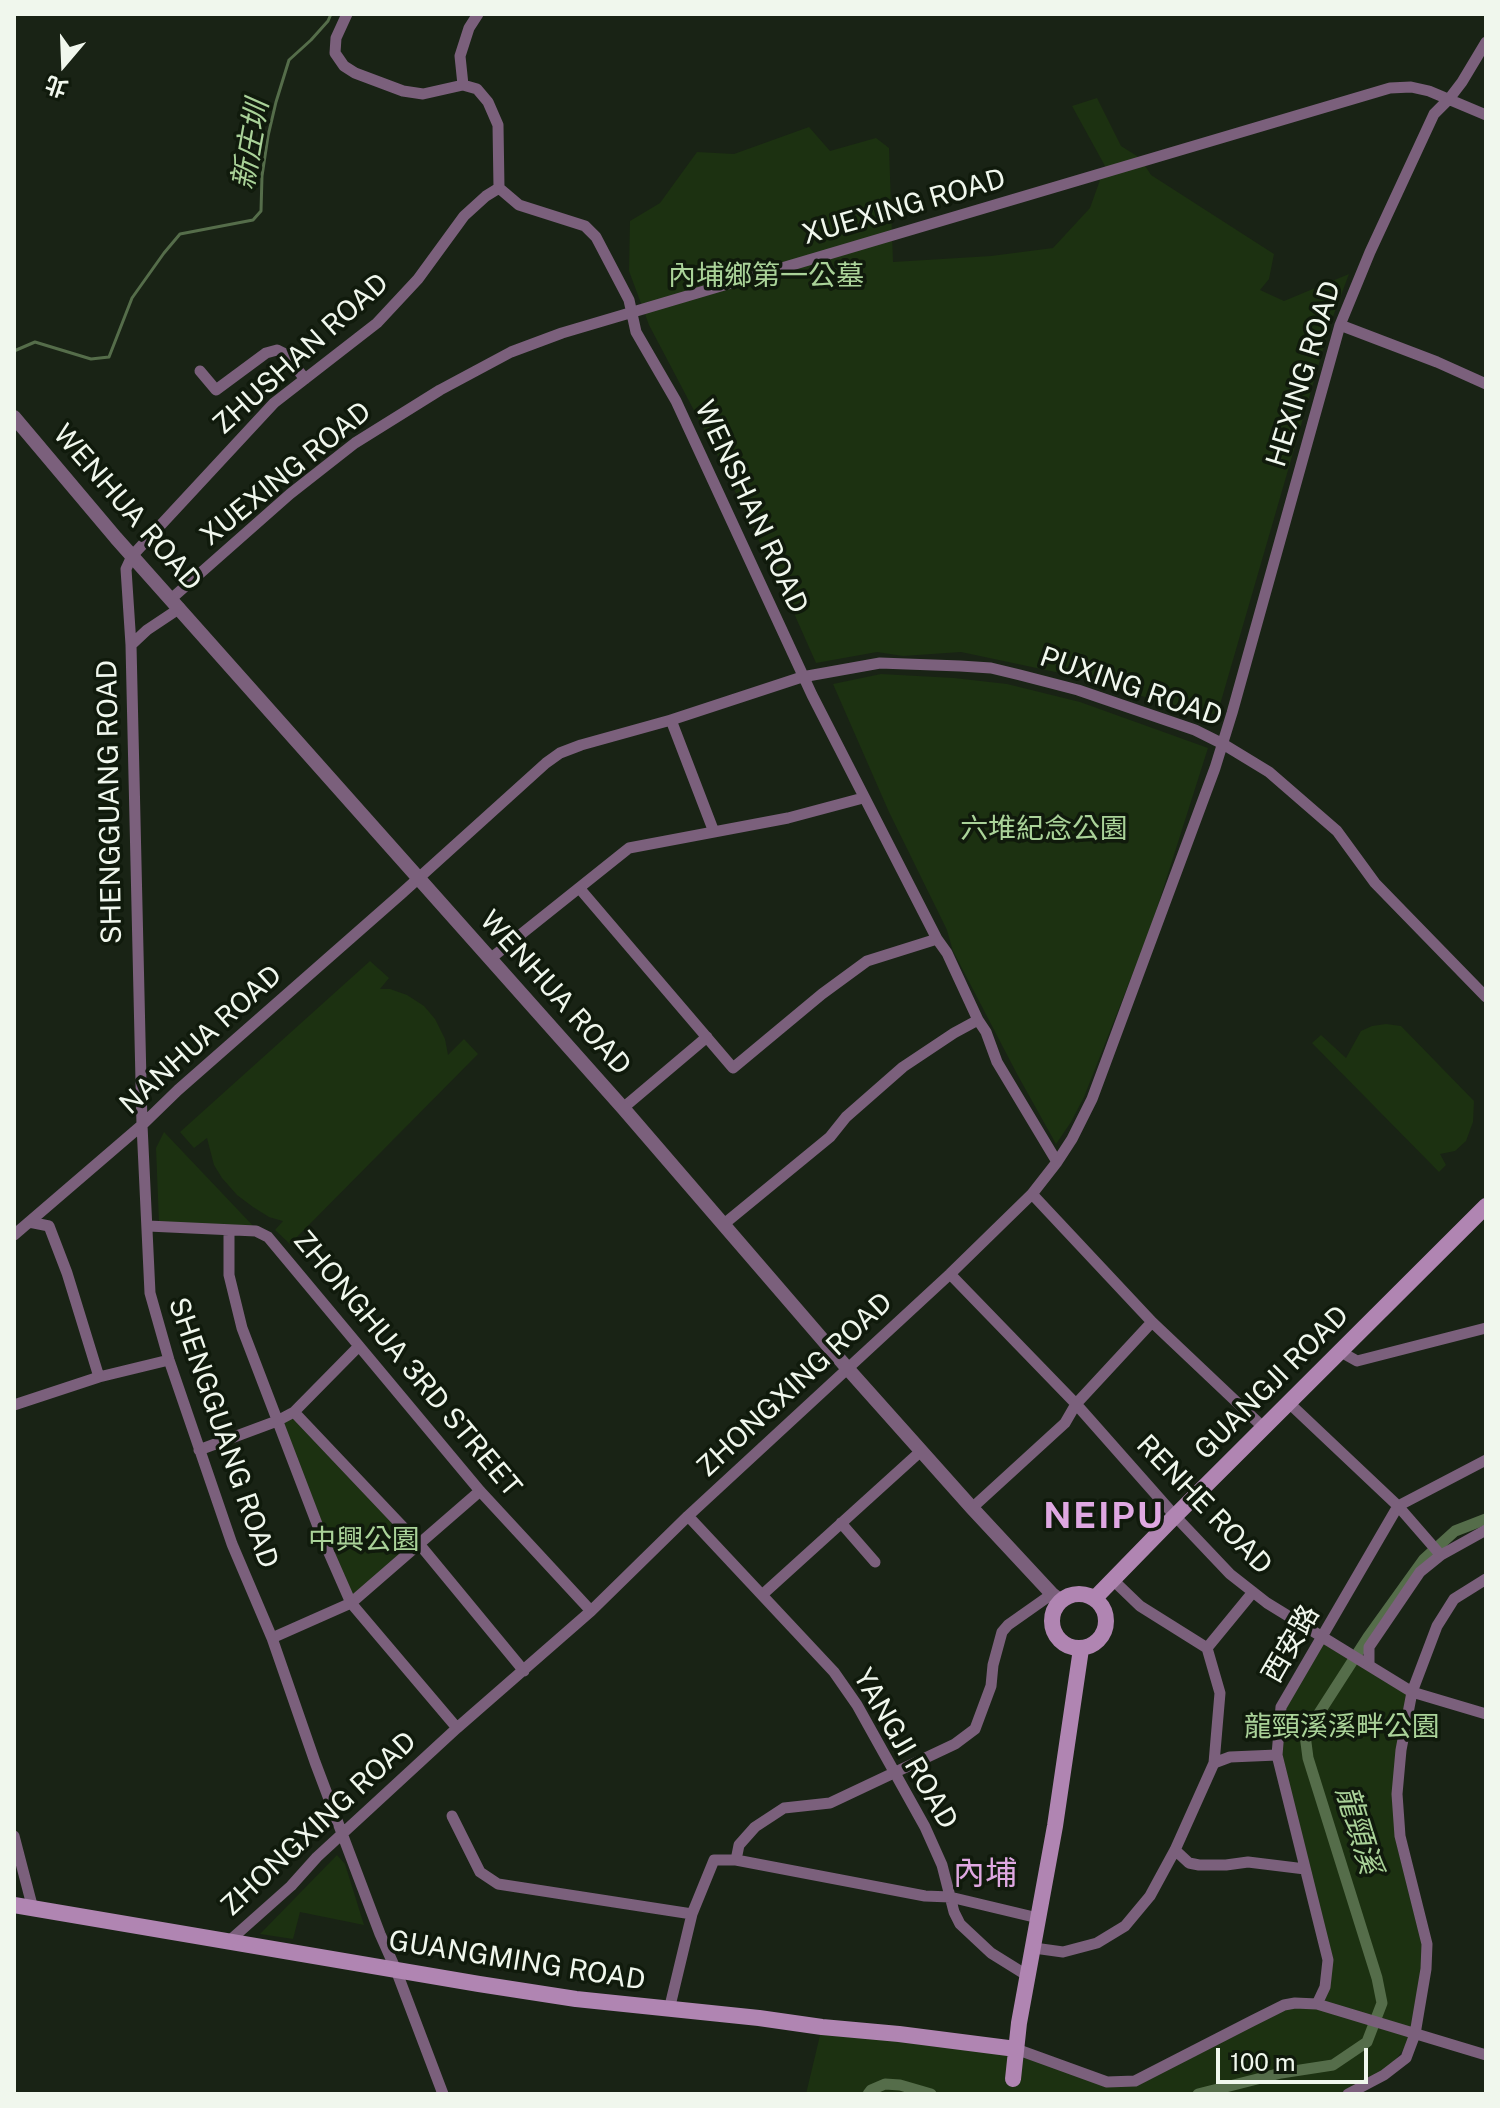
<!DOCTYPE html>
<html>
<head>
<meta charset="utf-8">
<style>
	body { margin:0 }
	#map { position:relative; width:1500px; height:2108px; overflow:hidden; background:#192315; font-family:"Public Sans","Noto Sans TC",sans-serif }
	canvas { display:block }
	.frame { position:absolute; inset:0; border:16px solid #f0f7ed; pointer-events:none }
	.north { position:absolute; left:24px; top:24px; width:80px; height:80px; -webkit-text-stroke:6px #101a0c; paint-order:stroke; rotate:199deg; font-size:22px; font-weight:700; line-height:32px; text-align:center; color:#f0f7ed }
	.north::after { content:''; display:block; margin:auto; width:28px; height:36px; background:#f0f7ed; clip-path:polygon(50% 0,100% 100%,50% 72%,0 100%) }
	.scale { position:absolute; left:1216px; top:2048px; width:152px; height:36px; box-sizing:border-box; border:4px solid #f0f7ed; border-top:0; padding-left:10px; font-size:24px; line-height:28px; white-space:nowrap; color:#f0f7ed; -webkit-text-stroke:6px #101a0c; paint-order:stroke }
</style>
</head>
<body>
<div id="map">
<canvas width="1500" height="2108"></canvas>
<div class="frame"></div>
<div class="north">北</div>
<div class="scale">100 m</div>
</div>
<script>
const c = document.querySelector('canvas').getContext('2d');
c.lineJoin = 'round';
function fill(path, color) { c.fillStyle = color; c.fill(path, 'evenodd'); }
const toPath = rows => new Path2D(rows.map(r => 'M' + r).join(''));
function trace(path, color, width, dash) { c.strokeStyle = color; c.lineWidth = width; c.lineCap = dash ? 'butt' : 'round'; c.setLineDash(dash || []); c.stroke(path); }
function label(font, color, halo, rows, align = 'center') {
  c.font = font + ' "Public Sans","Noto Sans TC",sans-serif'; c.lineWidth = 7; c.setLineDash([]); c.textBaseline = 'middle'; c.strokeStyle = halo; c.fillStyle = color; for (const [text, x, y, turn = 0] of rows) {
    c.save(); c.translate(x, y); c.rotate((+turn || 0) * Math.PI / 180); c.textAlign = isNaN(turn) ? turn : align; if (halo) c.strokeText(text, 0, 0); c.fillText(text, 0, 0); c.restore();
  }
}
fill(toPath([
	[1097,98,1121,146,1140,158,1151,175,1274,254,1269,279,1260,290,1284,301,1349,274,1331,322,1217,715,1158,701,1079,677,961,652,903,656,877,652,816,663,793,611,718,456,649,325,629,271,630,221,660,203,697,152,734,154,809,127,830,151,876,138,889,148,893,262,991,256,1053,248,1090,208,1105,166,1072,106],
	[881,674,954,678,1007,684,1080,702,1208,748,1151,927,1084,1097,1071,1122,1056,1144,1017,1074,953,951,947,930,889,812,833,684],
	[370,961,389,978,380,989,390,989,407,995,424,1006,435,1019,445,1039,448,1055,464,1039,478,1054,290,1244,275,1230,283,1221,269,1217,253,1207,237,1195,222,1178,214,1165,207,1138,194,1148,180,1132],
	[1386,1024,1401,1026,1474,1101,1473,1122,1466,1141,1455,1151,1440,1154,1446,1165,1439,1172,1312,1043,1321,1035,1346,1058,1361,1031,1372,1026],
	[164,1132,257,1230,159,1223,156,1148],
	[294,1416,414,1544,352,1598,282,1422],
	[1323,1637,1412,1692,1397,1794,1427,1944,1415,2034,1384,2075,1347,2094,806,2094,822,2027,1014,2046,1107,2082,1135,2081,1284,2005,1317,2004,1328,1960,1277,1755,1281,1707],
	[337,1855,345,1864,364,1925,300,1912,293,1939,260,1934]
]), '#1c3111');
trace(toPath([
	[14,351,35,342,91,359,109,357,132,298,164,253,180,234,253,220,261,211,262,176,268,136,276,102,289,60,311,40,328,21,331,14]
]), '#556d4a', 3);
trace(toPath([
	[868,2094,871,2090,885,2084,900,2085,931,2094],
	[1198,2094,1281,2073,1333,2065,1367,2042,1382,2003,1377,1978,1308,1758,1305,1735,1368,1637,1424,1559,1455,1531,1486,1519]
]), '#556d4a', 11);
trace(toPath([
	[347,14,336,38,335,53,344,66,355,73,403,91,423,94,463,85,477,89,488,102,498,125,499,188,519,205,585,226,596,237,629,300,636,332,676,401,812,695,937,939,947,953,978,1020,986,1032,997,1062,1057,1162],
	[463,85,460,56,469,28,478,14],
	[1340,325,1437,362,1486,384],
	[200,371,216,390,266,353,277,350,285,354,305,379],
	[171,599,290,494,355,443,440,390,511,352,562,333,1390,88,1411,87,1429,91,1486,115],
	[131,645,147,630,180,608],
	[671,720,714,832],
	[580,889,733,1068,822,994,867,961,937,939],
	[490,959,629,848,788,818,863,798],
	[623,1108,707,1037],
	[1032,1194,1152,1322,1264,1428],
	[29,1222,49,1226,67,1273,99,1377],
	[724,1224,830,1137,846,1117,903,1067,954,1033,978,1020],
	[148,1226,256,1231,268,1237,480,1491,591,1611],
	[229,1230,229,1275,242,1328,322,1537,351,1603,457,1728],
	[14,1235,142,1125,178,1090,401,894,546,763,560,753,581,745,671,720,802,677,880,663,960,666,991,668,1020,675,1078,690,1195,730,1223,744,1269,772,1337,831,1375,883,1486,997],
	[950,1274,1076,1404,1175,1516,1230,1574,1267,1603,1412,1692,1486,1714],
	[1341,1352,1357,1361,1486,1328],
	[1289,1403,1398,1506,1438,1552],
	[14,1405,99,1377,169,1360],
	[294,1412,420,1545,524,1671],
	[199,1450,277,1421,294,1412,359,1346],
	[972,1508,1065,1423,1076,1404,1152,1322],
	[688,1516,834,1672,857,1705,925,1827,942,1865,954,1912,960,1924,991,1953,1028,1976],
	[841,1523,875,1562],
	[762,1595,921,1451],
	[272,1638,351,1603,480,1491],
	[1207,1648,1253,1592],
	[1369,1665,1369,1647,1420,1572,1441,1555,1486,1530],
	[1214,1763,1230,1757,1277,1755],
	[452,1816,480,1872,498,1884,692,1914],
	[14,1836,33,1909],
	[1175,1850,1189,1863,1199,1865,1226,1865,1248,1862,1305,1869],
	[736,1860,739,1845,755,1827,784,1808,830,1803,955,1744,975,1729,991,1686,993,1665,1002,1632,1008,1625,1052,1594],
	[228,1942,291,1886,317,1857,457,1728,591,1611,688,1516,950,1274,1032,1194,1057,1162,1072,1139,1092,1099,1215,768,1232,713,1340,325,1370,252,1434,114,1449,99,1462,82,1486,42],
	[1034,1948,1063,1952,1097,1943,1125,1926,1150,1896,1175,1850,1214,1763,1220,1693,1207,1648,1140,1606,1113,1580],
	[1317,2004,1325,1987,1328,1960,1277,1755,1281,1707,1398,1506,1486,1460],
	[669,2010,692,1914,714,1860,736,1860,925,1896,950,1897,1038,1918],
	[1016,2049,1107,2082,1135,2081,1252,2021,1284,2005,1295,2003,1317,2004,1486,2055],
	[443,2094,396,1970,380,1934,315,1762,272,1638,232,1544,169,1360,150,1293,142,1125,131,645,126,569,132,556,274,403,377,323,418,279,464,216,486,196,499,188],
	[1348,2094,1384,2075,1406,2058,1415,2034,1426,1969,1427,1944,1400,1836,1397,1794,1401,1750,1412,1692,1437,1626,1454,1599,1486,1579]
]), '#7b607c', 11);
trace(toPath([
	[14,417,116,538,623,1108,848,1369,972,1508,1052,1594,1061,1601]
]), '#7b607c', 14);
trace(toPath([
	'1052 1621a27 27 0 1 1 54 0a27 27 0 1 1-54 0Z',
	[1095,1598,1175,1516,1486,1206],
	[14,1905,479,1984,576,1999,759,2018,822,2027,899,2034,1016,2049],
	[1013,2079,1019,2023,1055,1826,1081,1649]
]), '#b085b2', 16);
label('28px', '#f0f7ed', '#101a0c', [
	["XUEXING ROAD",904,207,-16],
	["ZHUSHAN ROAD",301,354,-42],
	["HEXING ROAD",1304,374,-73],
	["XUEXING ROAD",286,474,-39],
	["WENSHAN ROAD",751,507,65],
	["WENHUA ROAD",127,508,49],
	["PUXING ROAD",1131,687,19],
	["SHENGGUANG ROAD",110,802,-91],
	["WENHUA ROAD",555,993,48],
	["NANHUA ROAD",201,1040,-42],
	["ZHONGHUA 3RD STREET",407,1364,50],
	["GUANGJI ROAD",1272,1383,-45],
	["ZHONGXING ROAD",795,1385,-43],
	["SHENGGUANG ROAD",223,1433,71],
	["RENHE ROAD",1204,1505,46],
	["西安路",1291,1644,-60],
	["YANGJI ROAD",905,1749,60],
	["ZHONGXING ROAD",319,1824,-43],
	["GUANGMING ROAD",517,1961,9]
]);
label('28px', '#aad399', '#101a0c', [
	["內埔鄉第一公墓",766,276],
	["六堆紀念公園",1044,829],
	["中興公園",364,1540],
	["龍頸溪溪畔公園",1342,1727]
]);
label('italic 30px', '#a9d298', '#101a0c', [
	["新庄圳",251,145,-80],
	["龍頸溪",1358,1830,73]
]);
label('32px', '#dfa8e2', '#101a0c', [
	["內埔",985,1874]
]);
c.letterSpacing = '2px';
label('bold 36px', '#dfa8e2', '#101a0c', [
	["NEIPU",1104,1517]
]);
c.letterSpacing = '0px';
</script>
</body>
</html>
